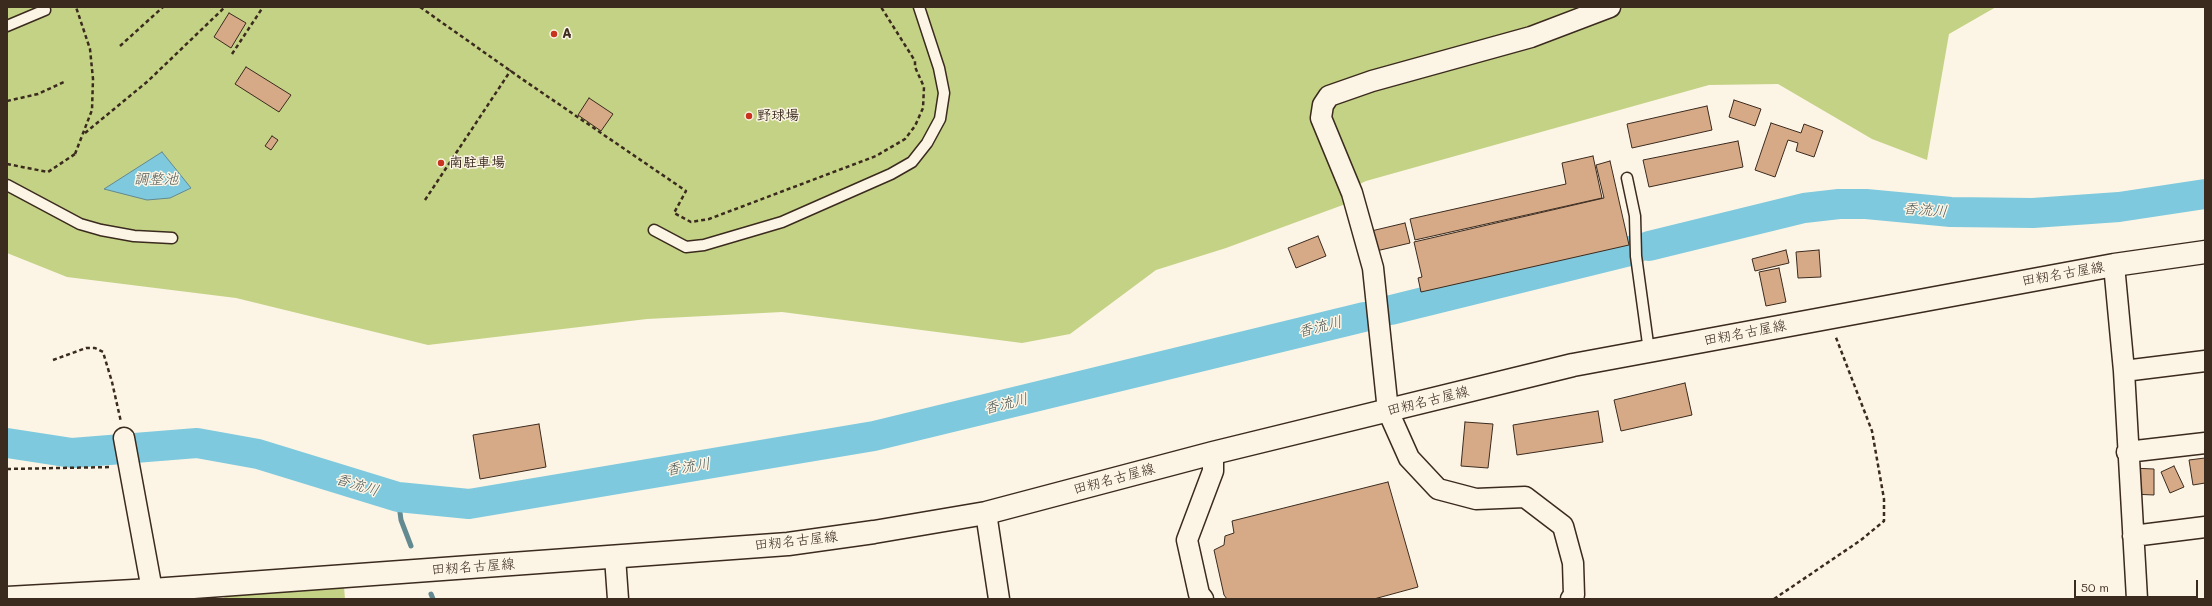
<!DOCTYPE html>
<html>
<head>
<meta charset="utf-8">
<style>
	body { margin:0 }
	#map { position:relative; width:2212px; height:606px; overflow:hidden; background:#fcf5e5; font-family:Mali,sans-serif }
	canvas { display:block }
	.frame { position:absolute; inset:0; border:8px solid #3b2a1e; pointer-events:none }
	.scale { position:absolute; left:2074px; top:580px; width:124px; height:18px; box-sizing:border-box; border:2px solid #3b2a1e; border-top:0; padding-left:5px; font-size:12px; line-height:14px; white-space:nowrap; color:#3b2a1e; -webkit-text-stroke:3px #fcf5e5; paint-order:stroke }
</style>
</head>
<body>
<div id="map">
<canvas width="2212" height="606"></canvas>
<div class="frame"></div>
<div class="scale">50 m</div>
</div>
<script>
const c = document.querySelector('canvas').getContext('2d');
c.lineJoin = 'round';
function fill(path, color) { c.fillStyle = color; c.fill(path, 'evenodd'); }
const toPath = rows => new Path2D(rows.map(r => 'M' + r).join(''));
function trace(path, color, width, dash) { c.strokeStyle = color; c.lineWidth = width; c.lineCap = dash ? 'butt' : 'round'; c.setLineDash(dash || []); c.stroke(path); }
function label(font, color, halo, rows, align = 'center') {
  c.font = font + ' Mali,"Klee One",sans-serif'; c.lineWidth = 3; c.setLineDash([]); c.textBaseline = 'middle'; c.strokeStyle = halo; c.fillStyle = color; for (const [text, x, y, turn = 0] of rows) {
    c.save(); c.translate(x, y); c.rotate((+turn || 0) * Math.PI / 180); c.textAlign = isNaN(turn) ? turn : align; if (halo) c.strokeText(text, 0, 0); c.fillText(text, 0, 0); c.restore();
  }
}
fill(toPath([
	[7,7,1996,7,1949,34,1927,160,1872,139,1778,84,1709,85,1366,181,1347,190,1351,202,1226,248,1156,270,1070,334,1022,343,782,312,647,319,428,345,236,298,67,277,7,253],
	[344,587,345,599,225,599,224,596]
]), '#c4d285');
const water = toPath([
	[162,152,191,188,170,198,147,200,104,189,162,152]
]);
fill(water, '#7ec9de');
trace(water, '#638991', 1);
trace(toPath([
	[398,497,401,520,411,546],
	[431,594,433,599]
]), '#638991', 5);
trace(toPath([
	[1649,246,1804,208,1839,204,1866,204,1951,212,2033,213,2119,207,2205,194],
	[1391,310,1634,250],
	[7,443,72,453,197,443,258,454,398,497,469,504,874,436,1364,317]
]), '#7ec9de', 30);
const building = toPath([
	[229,13,246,23,231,48,214,37,229,13],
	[246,67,291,95,279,112,235,84,246,67],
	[589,98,613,114,601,131,578,115,589,98],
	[1734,100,1761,109,1755,126,1729,117,1734,100],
	[1707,106,1712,130,1632,148,1627,124,1707,106],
	[1771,123,1801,133,1804,124,1823,131,1814,157,1796,151,1798,143,1788,140,1775,177,1755,170,1771,123],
	[272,136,278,140,271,150,265,146,272,136],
	[1738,141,1743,167,1649,187,1643,160,1738,141],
	[1593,156,1602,198,1415,240,1410,219,1566,184,1562,163,1593,156],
	[1610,161,1629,245,1421,292,1418,278,1422,277,1414,242,1604,198,1596,165,1610,161],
	[1405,223,1410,243,1372,252,1367,232,1405,223],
	[1318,236,1326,256,1296,268,1288,248,1318,236],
	[1786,250,1789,263,1755,271,1752,259,1786,250],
	[1819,250,1821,277,1798,278,1796,252,1819,250],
	[1779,268,1786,302,1766,306,1759,272,1779,268],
	[1685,383,1692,415,1621,431,1614,400,1685,383],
	[1598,411,1603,442,1517,455,1513,425,1598,411],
	[1465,422,1493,424,1488,468,1461,466,1465,422],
	[539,424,546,467,480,479,473,435,539,424],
	[2205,458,2205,483,2193,485,2189,460,2205,458],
	[2174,466,2184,487,2170,493,2161,472,2174,466],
	[2131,468,2154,469,2154,495,2131,494,2131,468],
	[1388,482,1418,587,1374,599,1227,599,1224,595,1214,550,1224,545,1225,536,1234,533,1232,521,1388,482]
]);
fill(building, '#d6aa87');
trace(building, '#3b2a1e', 1);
const lane = toPath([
	[7,26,45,10],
	[1627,178,1635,216,1636,256,1649,351],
	[7,185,80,224,101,230,134,236,172,238],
	[654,230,686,247,704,245,782,222,891,174,912,162,927,143,940,119,944,93,939,68,919,7]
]);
const street = toPath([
	[2114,265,2124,371,2137,599],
	[2124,371,2205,361],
	[124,438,152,590],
	[2127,452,2205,443],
	[986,513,999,599],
	[2133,536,2205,527],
	[615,557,618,599],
	[1203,599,1199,594,1187,540,1213,471,1213,453],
	[1571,599,1574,595,1573,563,1563,526,1525,497,1476,499,1438,489,1409,458,1388,411,1373,268,1352,193,1321,118,1323,105,1329,96,1372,81,1531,37,1610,7]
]);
const secondary = toPath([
	[7,598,152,590,788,544,874,532,986,513,1213,453,1573,365,2114,265,2205,252]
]);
trace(lane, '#3b2a1e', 13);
trace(street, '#3b2a1e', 23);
trace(secondary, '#3b2a1e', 25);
trace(toPath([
	[420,7,522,79,686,191,674,213,691,222,709,219,876,156,905,139,915,126,923,108,924,87,915,67,915,61,881,7],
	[120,46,163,7],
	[232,54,263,7],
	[7,101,38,94,66,81],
	[85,133,148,81,225,7],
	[7,164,48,172,75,154],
	[425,200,511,70],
	[53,360,86,348,95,348,103,352,112,382,121,422],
	[7,469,112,467],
	[1774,599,1861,540,1884,521,1884,499,1872,431,1835,335]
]), '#3b2a1e', 2.5, [4, 3]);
trace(lane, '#fcf5e5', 10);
trace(street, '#fcf5e5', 20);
trace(secondary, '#fcf5e5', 22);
trace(toPath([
	[75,154,92,110,93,79,90,49,76,7]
]), '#3b2a1e', 2.5, [4, 3]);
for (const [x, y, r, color] of [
	[554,34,4,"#c8321e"],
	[749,116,4,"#c8321e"],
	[441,163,4,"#c8321e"]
]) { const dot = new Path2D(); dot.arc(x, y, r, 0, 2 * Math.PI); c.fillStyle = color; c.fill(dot); trace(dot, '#fcf5e5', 1.5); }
label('bold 14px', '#3b2a1e', '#fcf5e5', [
	["A",562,34],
	["野球場",757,116],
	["南駐車場",449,163]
], 'left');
label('14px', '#3b2a1e', '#fcf5e5', [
	["田籾名古屋線",2063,274,-10],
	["田籾名古屋線",1745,333,-11],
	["田籾名古屋線",1428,401,-14],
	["田籾名古屋線",1114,479,-15],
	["田籾名古屋線",796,541,-6],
	["田籾名古屋線",473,567,-4]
]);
label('italic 15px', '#4f5a58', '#fcf5e5', [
	["調整池",156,179],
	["香流川",1925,210,5],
	["香流川",1320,327,-14],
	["香流川",1006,404,-14],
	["香流川",688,467,-9],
	["香流川",357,485,17]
]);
</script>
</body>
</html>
